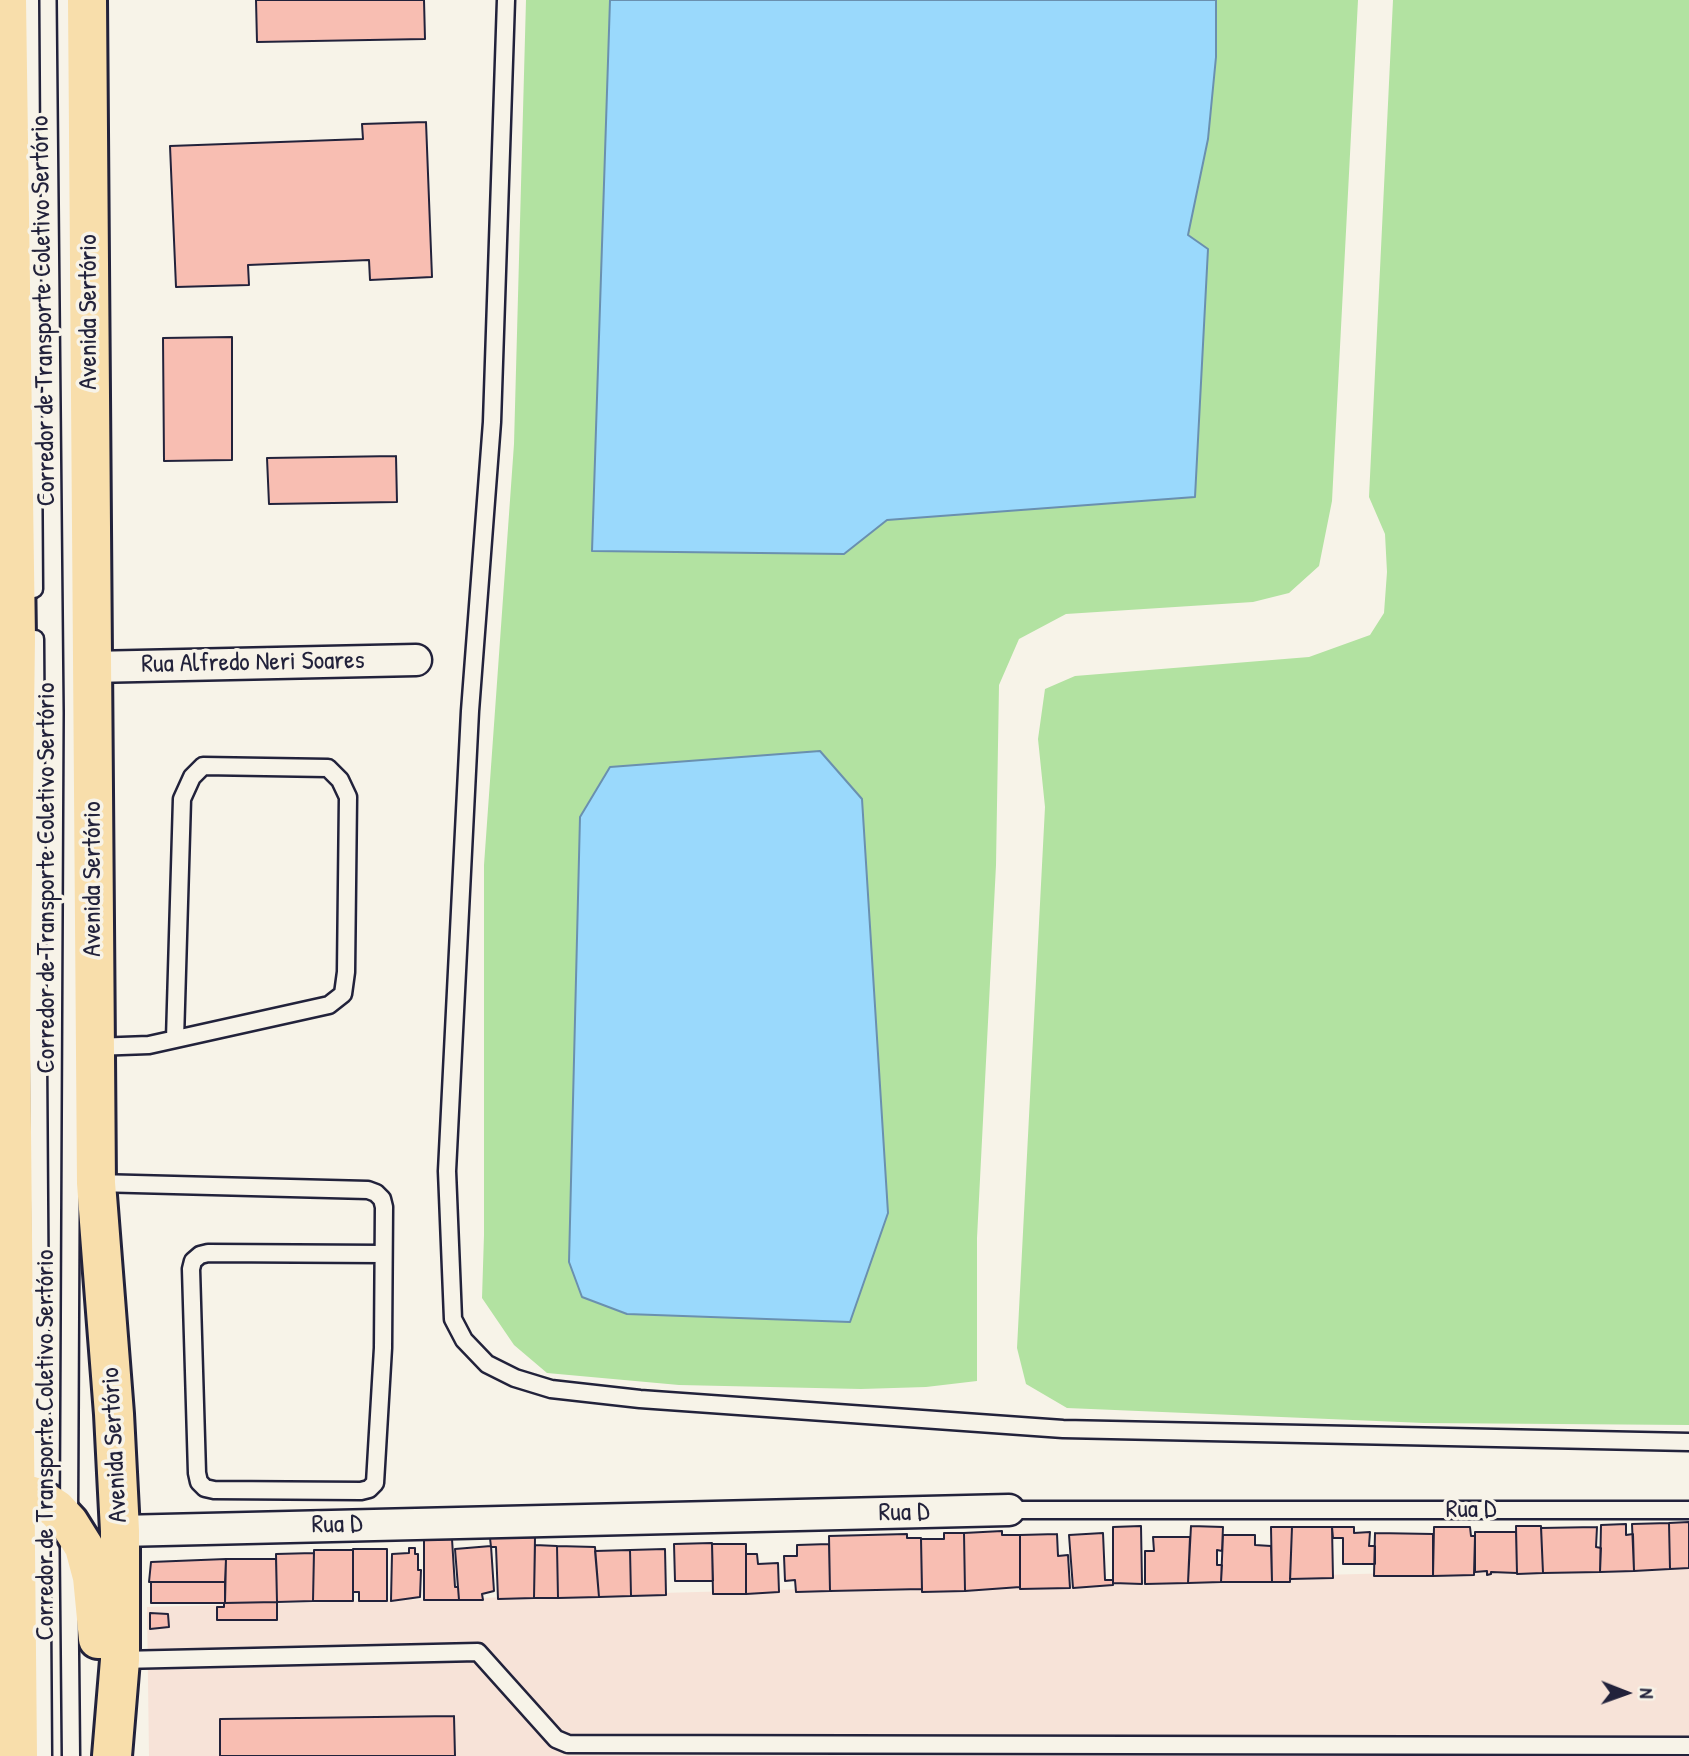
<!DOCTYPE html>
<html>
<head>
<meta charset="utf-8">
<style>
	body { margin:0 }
	#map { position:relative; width:1689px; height:1756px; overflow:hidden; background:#f7f3e8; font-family:"Patrick Hand",sans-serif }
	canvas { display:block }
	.north { position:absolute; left:1591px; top:1658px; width:70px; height:70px; -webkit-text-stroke:5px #f7f3e8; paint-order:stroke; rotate:91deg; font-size:19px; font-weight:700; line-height:28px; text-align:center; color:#22223b }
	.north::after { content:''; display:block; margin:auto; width:24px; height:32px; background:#22223b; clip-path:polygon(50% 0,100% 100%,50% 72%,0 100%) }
</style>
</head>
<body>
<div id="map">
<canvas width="1689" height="1756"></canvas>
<div class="north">N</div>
</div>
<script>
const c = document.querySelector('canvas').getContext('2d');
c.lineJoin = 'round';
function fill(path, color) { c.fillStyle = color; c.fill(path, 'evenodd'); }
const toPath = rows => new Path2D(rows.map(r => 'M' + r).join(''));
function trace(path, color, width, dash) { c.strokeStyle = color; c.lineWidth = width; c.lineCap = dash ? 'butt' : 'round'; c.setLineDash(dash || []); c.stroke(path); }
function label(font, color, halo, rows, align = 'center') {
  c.font = font + ' "Patrick Hand",sans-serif'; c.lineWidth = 7; c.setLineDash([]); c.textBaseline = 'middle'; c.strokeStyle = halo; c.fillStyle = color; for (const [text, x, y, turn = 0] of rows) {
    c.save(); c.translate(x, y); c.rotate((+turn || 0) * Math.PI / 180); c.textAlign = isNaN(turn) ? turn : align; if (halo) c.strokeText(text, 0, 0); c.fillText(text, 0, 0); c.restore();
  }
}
fill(toPath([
	[1689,1565,1689,1756,149,1756,147,1607]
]), '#f7e3d8');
fill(toPath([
	[526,0,1358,0,1332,501,1319,566,1289,593,1253,602,1066,614,1019,639,999,685,996,865,977,1238,977,1381,926,1387,861,1389,679,1385,547,1373,514,1345,482,1298,484,1235,484,865,514,444],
	[1393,0,1689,0,1689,1425,1424,1423,1067,1408,1026,1384,1017,1348,1045,807,1038,739,1045,689,1075,676,1309,657,1370,635,1384,613,1387,572,1385,534,1369,497]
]), '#b2e2a1');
const water = toPath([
	[610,0,1216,0,1216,57,1208,139,1188,235,1208,249,1195,497,887,520,844,554,592,551,610,0],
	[820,751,862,799,888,1213,850,1322,627,1314,582,1297,569,1262,580,817,610,767,820,751]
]);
fill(water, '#9ad9fc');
trace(water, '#6a90af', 2);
const building = toPath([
	[256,0,424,0,425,39,257,42,256,0],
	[426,122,432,277,370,280,369,260,248,265,249,285,176,287,170,146,363,139,362,124,426,122],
	[232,337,232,460,164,461,163,338,232,337],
	[396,456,397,502,269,504,267,458,396,456],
	[1689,1522,1689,1568,1670,1569,1669,1523,1689,1522],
	[1669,1523,1670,1569,1634,1571,1632,1524,1669,1523],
	[1626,1524,1626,1535,1633,1534,1634,1571,1600,1572,1601,1525,1626,1524],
	[1141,1526,1142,1584,1113,1583,1113,1527,1141,1526],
	[1191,1526,1223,1527,1222,1551,1217,1550,1217,1565,1222,1565,1221,1582,1188,1583,1191,1526],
	[1516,1526,1541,1526,1543,1573,1517,1574,1516,1526],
	[1271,1527,1292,1527,1290,1582,1272,1582,1271,1527],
	[1292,1527,1332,1527,1333,1578,1290,1579,1292,1527],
	[1332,1527,1354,1527,1354,1533,1370,1532,1369,1546,1375,1546,1375,1564,1343,1564,1343,1538,1333,1538,1332,1527],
	[1434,1527,1470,1527,1471,1536,1475,1536,1474,1575,1433,1576,1434,1527],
	[1597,1527,1596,1547,1601,1548,1600,1572,1543,1573,1541,1528,1597,1527],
	[1002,1531,1002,1535,1020,1535,1020,1587,965,1591,964,1533,1002,1531],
	[1475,1532,1516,1532,1517,1573,1491,1572,1491,1574,1487,1575,1487,1571,1475,1572,1475,1532],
	[944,1533,964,1533,965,1591,922,1592,921,1539,944,1539,944,1533],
	[1103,1533,1105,1580,1113,1580,1113,1585,1073,1588,1069,1535,1103,1533],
	[1375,1533,1433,1534,1433,1576,1374,1576,1375,1533],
	[907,1534,907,1538,921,1538,922,1589,830,1591,829,1536,907,1534],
	[1057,1534,1058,1556,1068,1555,1070,1588,1020,1589,1020,1535,1057,1534],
	[1223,1535,1255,1535,1255,1545,1271,1546,1272,1582,1221,1582,1223,1535],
	[535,1537,534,1598,498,1599,496,1547,491,1547,490,1538,535,1537],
	[1153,1537,1190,1537,1188,1583,1145,1584,1145,1551,1154,1551,1153,1537],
	[452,1539,455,1587,458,1587,459,1600,424,1600,424,1540,452,1539],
	[712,1543,713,1581,675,1581,674,1544,712,1543],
	[712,1544,746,1544,746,1594,713,1594,712,1544],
	[829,1544,830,1591,796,1592,795,1580,785,1581,784,1556,797,1556,797,1545,829,1544],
	[535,1545,557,1546,558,1598,534,1598,535,1545],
	[491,1546,494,1591,482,1594,483,1600,459,1600,455,1549,491,1546],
	[557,1546,595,1547,599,1597,558,1598,557,1546],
	[409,1548,415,1548,415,1554,418,1554,418,1570,421,1570,420,1597,391,1601,392,1554,409,1553,409,1548],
	[353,1549,387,1549,387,1601,359,1601,359,1592,353,1592,353,1549],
	[665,1549,666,1595,631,1596,630,1550,665,1549],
	[314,1550,353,1550,353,1601,313,1601,314,1550],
	[630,1550,631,1596,599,1597,595,1551,630,1550],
	[314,1553,313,1601,277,1602,276,1554,314,1553],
	[746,1554,757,1554,758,1564,778,1563,779,1592,746,1594,746,1554],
	[226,1559,225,1582,149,1582,151,1562,226,1559],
	[226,1559,276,1559,277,1602,225,1603,226,1559],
	[151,1582,225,1582,225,1603,151,1603,151,1582],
	[277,1602,277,1620,217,1620,217,1607,224,1607,224,1603,277,1602],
	[150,1613,168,1614,169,1627,150,1629,150,1613],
	[454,1716,455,1756,220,1756,220,1719,454,1716]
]);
fill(building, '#f8beb2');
trace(building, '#22223b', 2);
const service = toPath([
	[30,0,34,589],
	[66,0,73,713,69,1516],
	[506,0,492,422,470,711,447,1171,453,1319,464,1340,487,1364,515,1378,551,1389,640,1399,1063,1429,1689,1442],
	[35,639,43,1756],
	[94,1047,149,1045,329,1005,343,994,346,972,348,797,340,780,328,768,203,766,192,777,182,799,175,1039],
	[96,1183,368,1190,376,1193,382,1199,384,1207,383,1348,375,1483,369,1489,361,1491,214,1490,205,1488,199,1482,197,1473,191,1269,193,1261,200,1255,208,1253,383,1254],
	[1009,1510,1689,1510],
	[69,1548,71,1756],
	[120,1660,478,1652,556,1739,568,1744,1689,1746]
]);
const minor = toPath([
	[91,667,416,660],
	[120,1531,1009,1510]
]);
const primary = toPath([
	[7,0,16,638,11,1027,18,1756],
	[87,0,96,1183,114,1414,120,1531,120,1660,112,1756],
	[14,1490,41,1499,56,1509,69,1523,84,1547,92,1577,98,1639]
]);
trace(service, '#22223b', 21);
trace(minor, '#22223b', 35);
trace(primary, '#22223b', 44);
trace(service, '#f7f3e8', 16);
trace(minor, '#f7f3e8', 30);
trace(primary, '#f8deab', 38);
label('26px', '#22223b', '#f7f3e8', [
	["Corredor de Transporte Coletivo Sertório",44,311,-91],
	["Avenida Sertório",89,312,-90],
	["Rua Alfredo Neri Soares",253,663,-1],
	["Corredor de Transporte Coletivo Sertório",47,878,-90],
	["Avenida Sertório",93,879,-90],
	["Corredor de Transporte Coletivo Sertório",46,1445,-90],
	["Avenida Sertório",115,1445,-93],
	["Rua D",1471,1510],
	["Rua D",904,1513,-1],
	["Rua D",337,1525,-1]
]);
</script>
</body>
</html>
